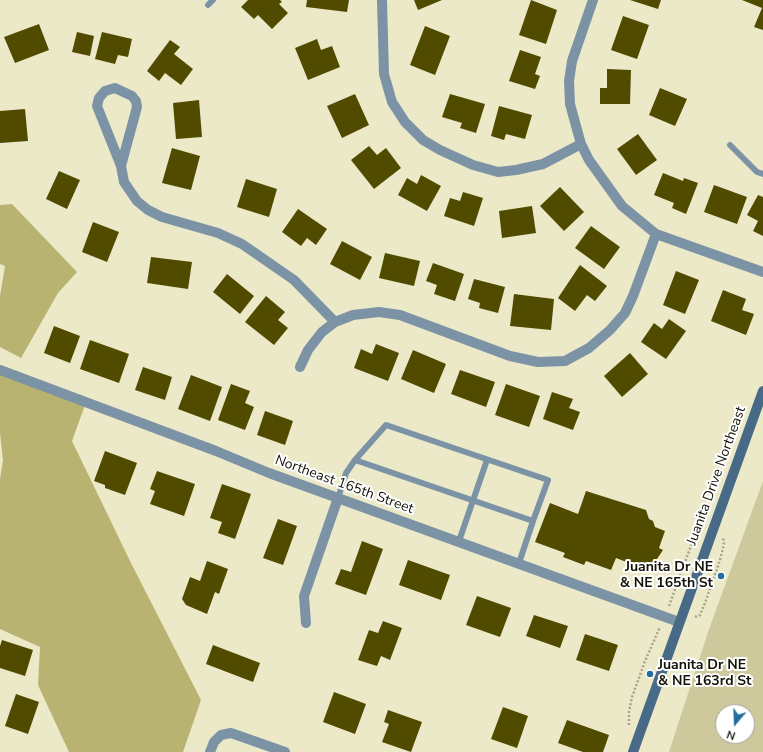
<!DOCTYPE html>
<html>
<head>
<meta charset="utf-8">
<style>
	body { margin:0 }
	#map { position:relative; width:763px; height:752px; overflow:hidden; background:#ece9c9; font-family:"Nunito Sans",sans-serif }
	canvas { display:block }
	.north { position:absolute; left:715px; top:704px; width:40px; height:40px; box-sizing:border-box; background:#fff; border:1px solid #a1a19c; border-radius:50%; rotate:199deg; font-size:11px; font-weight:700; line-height:16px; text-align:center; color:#141308 }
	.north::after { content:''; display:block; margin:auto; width:14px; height:18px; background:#246da1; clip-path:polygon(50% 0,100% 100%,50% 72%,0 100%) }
</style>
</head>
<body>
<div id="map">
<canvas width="763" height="752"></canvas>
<div class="north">N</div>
</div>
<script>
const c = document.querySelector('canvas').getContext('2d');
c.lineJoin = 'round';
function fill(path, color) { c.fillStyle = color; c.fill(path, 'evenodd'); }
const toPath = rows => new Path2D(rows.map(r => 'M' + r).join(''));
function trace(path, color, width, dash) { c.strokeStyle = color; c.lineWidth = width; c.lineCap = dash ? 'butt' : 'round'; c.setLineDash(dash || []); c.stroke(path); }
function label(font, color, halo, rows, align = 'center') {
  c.font = font + ' "Nunito Sans",sans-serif'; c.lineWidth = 4; c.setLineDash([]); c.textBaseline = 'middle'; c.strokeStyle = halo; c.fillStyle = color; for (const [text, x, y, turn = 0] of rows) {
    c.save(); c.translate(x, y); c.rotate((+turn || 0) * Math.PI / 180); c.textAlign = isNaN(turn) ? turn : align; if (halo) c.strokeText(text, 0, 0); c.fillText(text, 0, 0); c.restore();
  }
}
fill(toPath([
	[763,481,763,752,669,752,708,632],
	[723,712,747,712,747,736,723,736]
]), '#cdc99d');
fill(toPath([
	[12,204,77,272,58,293,21,358,0,347,0,296,5,266,0,264,0,205],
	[0,374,85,405,72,441,131,563,201,700,183,752,69,752,38,685,40,647,0,629,0,479,3,460,0,433]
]), '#b9b372');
fill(toPath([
	[248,0,280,0,282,2,279,4,288,13,272,29,258,15,254,19,241,7],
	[307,0,349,0,347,12,306,7],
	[414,0,442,0,418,10],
	[531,0,557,10,546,44,519,35],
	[630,0,661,0,658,9],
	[742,0,763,0,763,30,754,27,762,8],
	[623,16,649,25,637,59,611,50],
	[39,24,49,50,15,63,4,37],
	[425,26,450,36,435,75,410,65],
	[77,32,94,36,90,56,72,52],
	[102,32,132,39,128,57,118,55,115,64,95,59],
	[317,39,321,50,332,46,340,67,308,80,295,48],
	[170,40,180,47,174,54,193,69,181,85,165,73,159,81,147,71],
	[520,50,541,57,535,74,540,76,535,89,509,81],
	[607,69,631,70,630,104,600,104,600,88,607,88],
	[660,88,687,99,675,126,649,115],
	[355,94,369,125,342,138,327,106],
	[450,94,485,104,476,133,460,128,462,123,442,117],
	[199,100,202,137,176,139,173,103],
	[499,106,532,115,525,139,506,134,504,140,491,136],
	[25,109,28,141,0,143,0,111],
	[638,134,657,160,636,175,617,149],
	[369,146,377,155,386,148,401,168,374,189,351,160],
	[172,148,200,156,191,190,162,183],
	[59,171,80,180,67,209,46,199],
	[663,173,683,181,684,178,698,183,686,214,672,208,674,203,654,195],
	[421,175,441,186,427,211,398,195,407,178,417,184],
	[246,179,277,189,269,217,237,207],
	[714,185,747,197,737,224,704,212],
	[560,187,584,212,564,231,540,206],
	[463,192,483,198,474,226,444,216,450,198,460,201],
	[758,195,763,197,763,236,753,231,758,221,747,215],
	[532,206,536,233,502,238,499,211],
	[298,209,327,229,316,245,307,238,301,246,282,232],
	[93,222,119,232,107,262,82,252],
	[591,226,620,247,604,269,575,248],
	[342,241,372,257,360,280,330,264],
	[385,253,420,261,414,286,379,278],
	[151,257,192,262,188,289,147,283],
	[433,263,464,274,455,301,434,294,437,285,426,281],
	[580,265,607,286,595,301,587,295,575,311,558,298],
	[676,271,699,280,685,314,663,305],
	[227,274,254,296,240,314,213,292],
	[474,279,505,287,498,313,479,308,480,303,468,299],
	[723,290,746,299,742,310,754,314,746,335,711,321],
	[514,294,554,299,551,330,510,326],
	[266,296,285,312,278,320,288,328,274,345,245,322],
	[669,319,686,331,666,359,641,342,654,323,662,329],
	[54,326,80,336,70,363,44,353],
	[90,340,129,354,119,383,80,369],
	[376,344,399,353,388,381,354,368,361,349,372,354],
	[413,350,446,364,434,393,401,379],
	[630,353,648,374,622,397,604,376],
	[143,367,172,377,165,400,135,390],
	[460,370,495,382,486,407,451,394],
	[191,375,222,387,210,421,178,409],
	[231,384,250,391,245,403,254,407,245,430,218,420],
	[506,384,540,396,529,427,495,415],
	[552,392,573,399,569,408,580,412,573,430,543,419],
	[265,411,293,421,285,445,257,435],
	[105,451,137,463,125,495,105,488,105,485,94,481],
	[157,471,195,484,184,516,150,504,155,491,150,489],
	[222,484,251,494,235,539,218,533,222,522,210,518],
	[586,491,646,510,649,519,653,521,655,527,665,531,659,548,663,550,655,562,642,568,616,558,611,570,586,561,584,565,563,557,565,553,535,542,550,503,578,514],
	[278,519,297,526,283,565,263,558],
	[362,541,383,549,366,595,335,584,341,569,351,572],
	[408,560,450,575,441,600,399,585],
	[207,561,228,569,219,594,215,592,207,614,186,605,182,599,190,577,200,581],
	[477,596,511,608,500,637,466,625],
	[534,615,568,626,560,648,526,636],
	[383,621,402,628,390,660,381,656,377,666,358,660,369,630,378,633],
	[585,634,618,645,609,671,576,660],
	[2,640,33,650,25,676,0,668,0,646],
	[213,645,260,663,253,682,206,664],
	[334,692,366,704,355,734,323,722],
	[16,694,39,702,28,734,5,726],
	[503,707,528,716,517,748,491,739],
	[388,710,422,722,411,752,382,742,389,724,384,722],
	[567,720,609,735,603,752,583,752,558,743]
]), '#514b00');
trace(toPath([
	[669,606,692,543,697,537],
	[695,617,700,615,705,603,720,560,724,544,723,538],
	[629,725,629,712,632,697,645,661,660,627]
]), '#a7a48b', 2.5, [2, 2]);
trace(toPath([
	[208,5,213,0],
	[730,145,757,172,763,174],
	[355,460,386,425,548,480,533,521],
	[338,498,346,473,355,460,533,521,519,563],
	[459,541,487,460]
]), '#7c93a6', 6);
trace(toPath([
	[382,0,384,74,392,102,405,122,423,140,440,150,473,165,498,172,516,170,543,164,581,144,589,160,622,206,656,234,763,272],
	[581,144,570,104,569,81,572,61,593,0],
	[121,166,97,106,99,98,105,91,115,88,132,96,136,101,137,107,121,166,124,182,137,201,148,210,162,217,218,233,242,244,294,280,335,322,353,315,379,312,400,315,510,356,538,362,565,361,589,348,610,330,625,313,633,296,656,234],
	[300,367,308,350,322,332,335,322],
	[0,370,216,451,269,473,679,622],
	[306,623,304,596,338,498],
	[210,752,214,742,221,735,231,733,285,752]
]), '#7c93a6', 10);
trace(toPath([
	[633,752,763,391]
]), '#496a86', 10);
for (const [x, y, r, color] of [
	[721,576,4,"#246da1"],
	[650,674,4,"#246da1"]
]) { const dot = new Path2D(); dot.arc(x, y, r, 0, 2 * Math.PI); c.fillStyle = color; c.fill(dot); trace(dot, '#fff', 1.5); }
label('14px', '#141308', '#fff', [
	["Juanita Drive Northeast",717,476,-70],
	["Northeast 165th Street",344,485,20]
]);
label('bold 14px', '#141308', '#fff', [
	["Juanita Dr NE",713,568],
	["& NE 165th St",713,584],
	["Juanita Dr NE",658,666,"left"],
	["& NE 163rd St",658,682,"left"]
], 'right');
</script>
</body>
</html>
